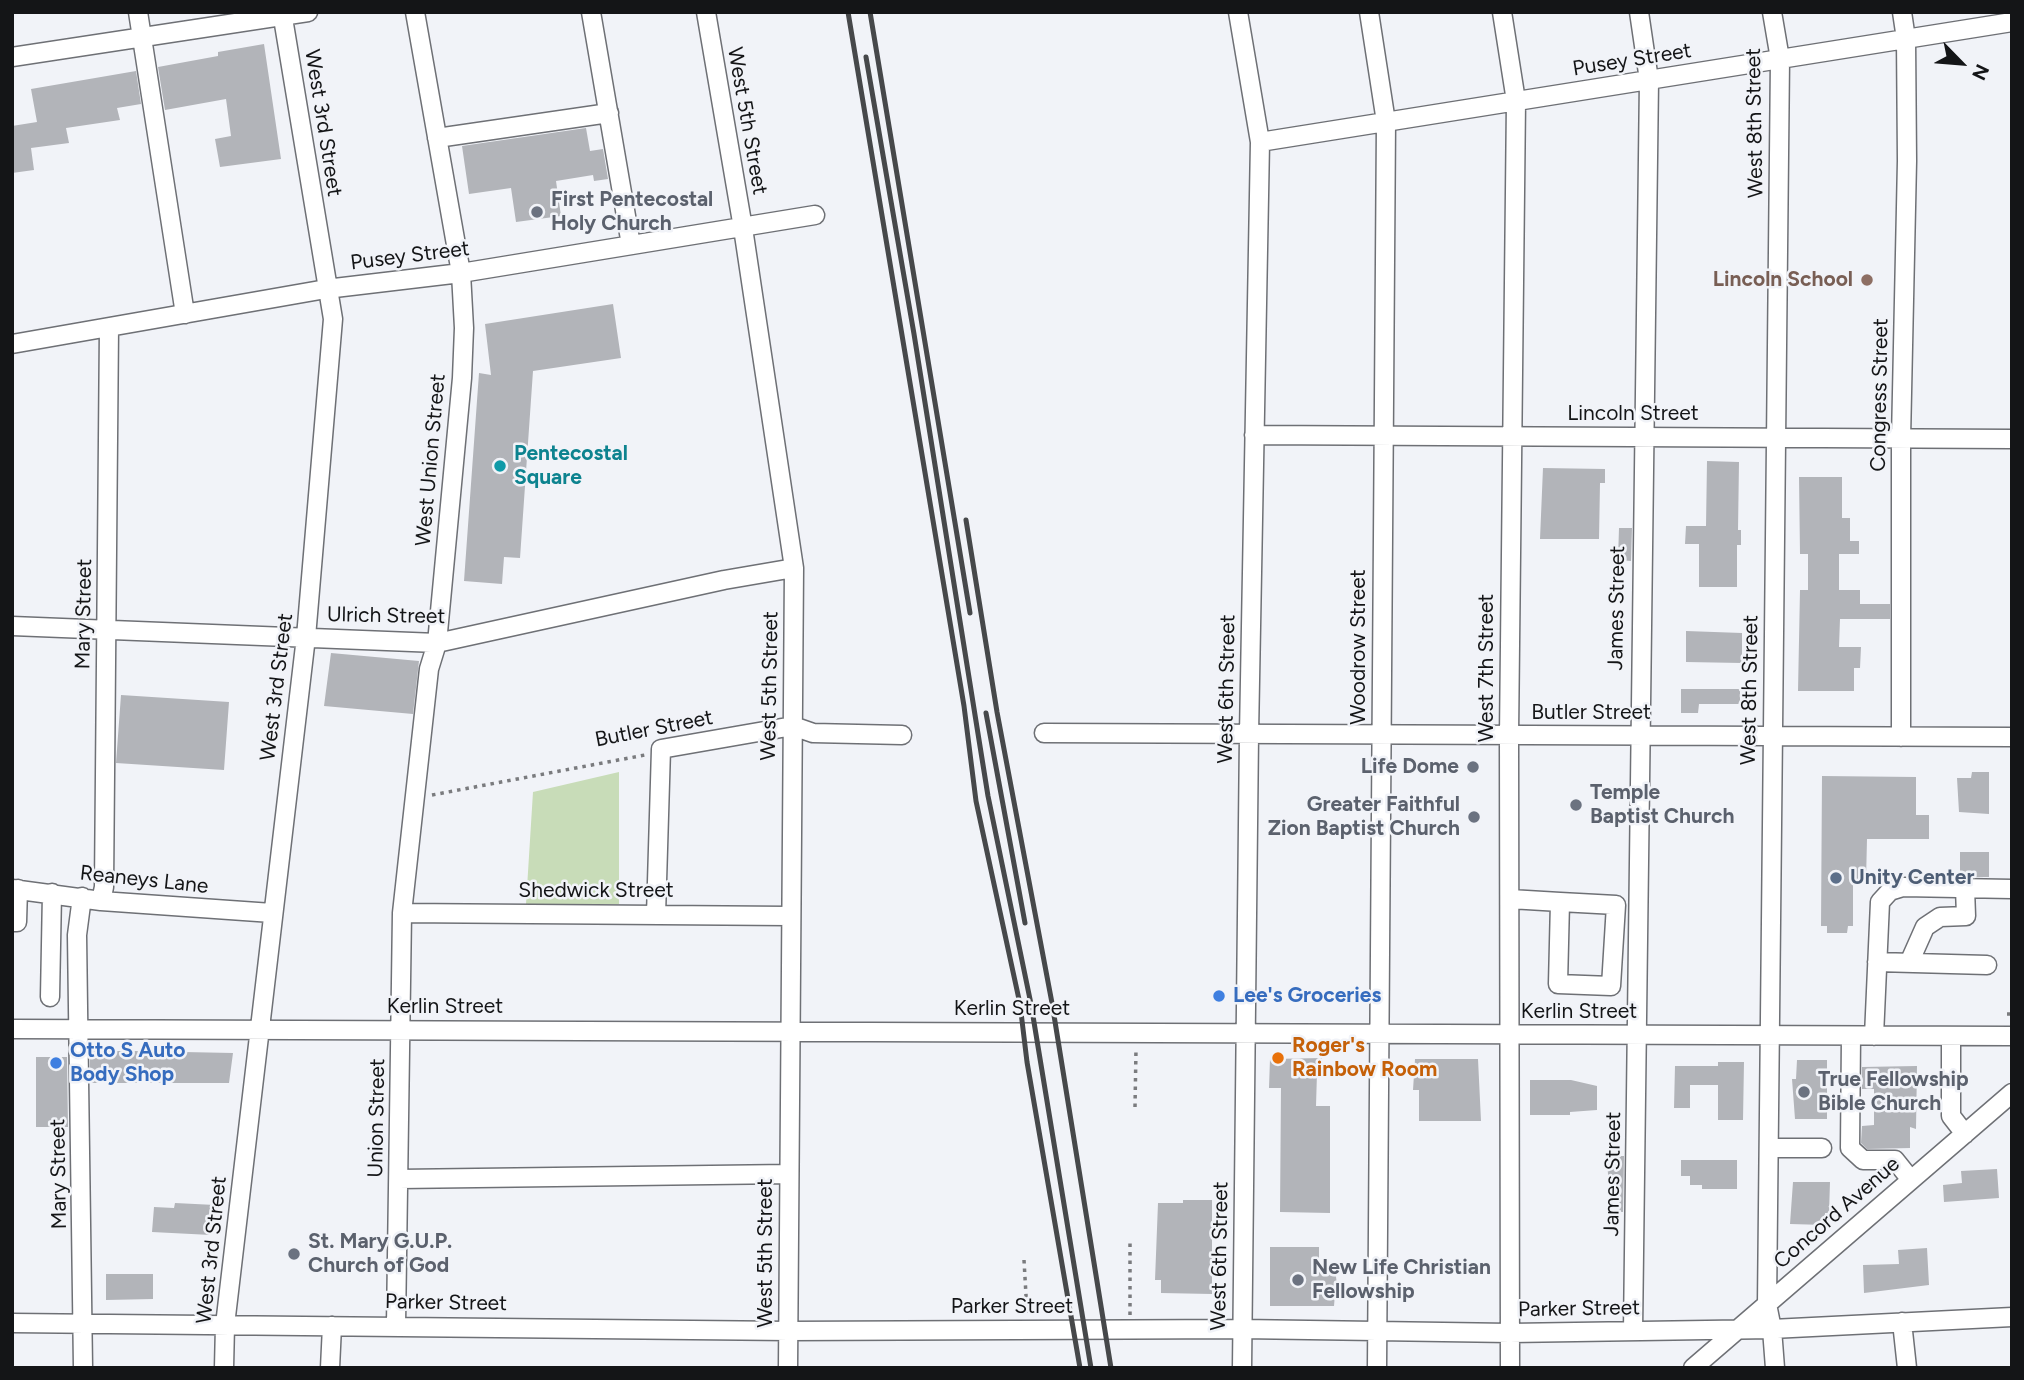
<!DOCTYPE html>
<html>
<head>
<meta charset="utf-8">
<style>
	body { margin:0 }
	#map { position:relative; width:2024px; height:1380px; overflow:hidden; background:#f1f3f8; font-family:Figtree,sans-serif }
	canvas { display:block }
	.frame { position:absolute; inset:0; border:14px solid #141517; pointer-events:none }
	.north { position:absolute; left:1926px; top:28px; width:70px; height:70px; -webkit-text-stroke:5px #f1f3f8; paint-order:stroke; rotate:115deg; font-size:19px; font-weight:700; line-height:28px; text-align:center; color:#141517 }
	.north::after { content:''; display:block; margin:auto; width:24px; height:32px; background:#141517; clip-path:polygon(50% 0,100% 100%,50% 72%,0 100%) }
</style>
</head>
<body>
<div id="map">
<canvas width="2024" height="1380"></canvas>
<div class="frame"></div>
<div class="north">N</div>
</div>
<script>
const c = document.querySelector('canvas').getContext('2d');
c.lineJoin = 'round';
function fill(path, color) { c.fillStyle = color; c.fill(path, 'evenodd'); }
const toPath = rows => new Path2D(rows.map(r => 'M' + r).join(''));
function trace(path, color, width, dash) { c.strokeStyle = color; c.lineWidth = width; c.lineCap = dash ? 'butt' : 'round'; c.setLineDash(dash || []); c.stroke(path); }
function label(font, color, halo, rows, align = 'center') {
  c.font = font + ' Figtree,sans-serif'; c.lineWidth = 5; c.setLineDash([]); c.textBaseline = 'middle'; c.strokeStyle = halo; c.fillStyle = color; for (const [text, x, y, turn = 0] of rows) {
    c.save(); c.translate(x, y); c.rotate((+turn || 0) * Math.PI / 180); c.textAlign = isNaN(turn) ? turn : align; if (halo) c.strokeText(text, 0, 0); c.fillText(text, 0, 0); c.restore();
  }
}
fill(toPath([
	[619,772,619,904,526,904,533,792]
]), '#c8dcb8');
fill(toPath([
	[264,44,281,159,220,167,215,139,231,136,226,99,165,110,158,67,218,56,218,52],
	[136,71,141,104,117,108,120,120,66,128,69,143,31,148,34,170,12,173,12,126,37,122,31,89],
	[586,128,590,151,603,149,608,179,594,181,593,175,556,181,561,216,516,222,511,188,469,194,462,146],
	[613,304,621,358,533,371,520,558,504,557,502,584,464,581,479,373,491,375,485,324],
	[1707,461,1739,462,1738,530,1741,530,1741,545,1737,545,1737,587,1699,587,1699,544,1685,544,1686,526,1706,526],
	[1543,468,1605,469,1605,483,1600,483,1599,539,1540,539],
	[1799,477,1842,477,1842,518,1850,518,1850,541,1859,541,1859,554,1839,554,1839,590,1860,590,1860,604,1890,604,1890,619,1840,619,1839,647,1861,647,1860,668,1854,668,1854,691,1798,691,1800,590,1808,590,1808,554,1800,554],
	[1619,528,1632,528,1631,561,1618,560],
	[1686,631,1742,633,1742,663,1686,662],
	[331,653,419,661,413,714,324,706],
	[1681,689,1740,689,1740,704,1699,704,1698,713,1681,713],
	[121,695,229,702,224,770,116,763],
	[1972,772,1989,772,1989,814,1959,812,1957,778,1971,778],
	[1822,776,1916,777,1916,815,1929,815,1929,839,1867,839,1866,881,1853,881,1853,926,1848,926,1847,933,1827,933,1827,926,1821,926],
	[1960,852,1989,852,1989,877,1960,877],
	[90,1051,134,1051,233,1053,229,1083,90,1083],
	[36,1057,67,1057,68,1127,36,1127],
	[1322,1058,1322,1073,1317,1073,1316,1106,1330,1106,1330,1213,1280,1212,1281,1088,1269,1088,1270,1059],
	[1415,1059,1478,1059,1481,1121,1419,1121,1419,1090,1413,1090],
	[1797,1060,1827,1060,1827,1119,1795,1119,1792,1079,1796,1079],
	[1718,1062,1744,1062,1743,1120,1718,1120,1718,1085,1690,1085,1690,1108,1674,1108,1675,1066,1718,1066],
	[1917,1066,1916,1129,1910,1127,1910,1148,1867,1149,1861,1143,1862,1126,1874,1125,1874,1089,1862,1089,1862,1067],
	[1530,1080,1571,1080,1597,1086,1597,1110,1570,1112,1570,1115,1530,1115],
	[1607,1156,1624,1156,1623,1212,1610,1211],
	[1681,1160,1737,1160,1737,1189,1702,1189,1702,1185,1690,1185,1690,1176,1681,1176],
	[1997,1169,1999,1198,1944,1202,1943,1185,1962,1183,1961,1171],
	[1793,1182,1830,1182,1829,1213,1825,1213,1825,1225,1790,1224],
	[1183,1200,1212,1200,1212,1294,1161,1293,1161,1280,1155,1280,1158,1203,1183,1203],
	[175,1203,215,1205,211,1235,152,1232,154,1207,174,1208],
	[1270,1247,1319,1247,1319,1268,1335,1268,1338,1294,1335,1294,1334,1306,1270,1306],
	[1927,1248,1929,1285,1864,1293,1863,1265,1899,1264,1898,1250],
	[106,1274,153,1274,153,1299,106,1300]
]), '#b2b4b9');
const minor = toPath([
	[138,12,185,314],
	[591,12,631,245],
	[706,12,743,228,794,568,788,1368],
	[1238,12,1260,142,1249,734,1242,1368],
	[1369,12,1386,122,1377,1368],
	[1502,12,1516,101,1509,735,1510,1368],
	[1772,12,1780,59,1767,1304,1772,1329,1775,1368],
	[12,57,308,12],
	[437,138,609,113],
	[1260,142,2012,22],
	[12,344,326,289,461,273,815,215],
	[1254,435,2012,439],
	[12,626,437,643,724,580,794,568],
	[1044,733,2012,737],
	[1901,737,1901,439,1907,161,1906,39,1902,12],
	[12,889,101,901,272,913],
	[82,897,77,935,83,1368],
	[1510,899,1560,902,1616,905,1611,986,1558,984,1560,902],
	[101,901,104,887,109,327],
	[402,913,789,916],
	[656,915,661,749,793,726,813,733,902,735],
	[12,922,17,922,18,889],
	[1877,962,1987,965],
	[1909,963,1925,927,1940,917,1966,916,1965,888],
	[50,997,52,893],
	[12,1029,2012,1036],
	[1851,1036,1850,1148,1863,1160,1895,1160,1911,1180],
	[1874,1036,1880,902,1890,891,1903,887,2012,889],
	[1951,1036,1951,1116,1965,1134],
	[1769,1148,1822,1148],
	[399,1179,789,1174],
	[1902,1322,1907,1368],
	[12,1323,789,1331,1242,1329,1510,1333,1772,1329,2012,1317],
	[396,1325,402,913,429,669,437,643,462,378,464,328,461,273,415,12],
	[1633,1330,1649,80,1639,12],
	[224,1368,225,1325,306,637,333,319,282,12],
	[330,1368,332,1326],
	[1693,1368,2012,1093]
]);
trace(minor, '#6e7075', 21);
trace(toPath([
	[432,795,645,755],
	[2007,1014,2012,1014],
	[1135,1107,1136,1049],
	[1024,1260,1027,1313],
	[1130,1315,1130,1240]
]), '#7a7b7e', 3.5, [3.5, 5]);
trace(minor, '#fff', 18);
trace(toPath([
	[848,12,964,706,976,801,1020,1004,1027,1062,1080,1368],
	[870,12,970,613],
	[866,57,914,334,988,796,1031,1004,1091,1368],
	[966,520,997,712,1052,1003,1111,1368],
	[986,713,1025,923]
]), '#46484a', 5);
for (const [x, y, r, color] of [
	[537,212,7,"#6b7280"],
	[1867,280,7,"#8d6e63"],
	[500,466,7,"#0f9aa8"],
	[1473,767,7,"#6b7280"],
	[1576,805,7,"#6b7280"],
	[1474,817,7,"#6b7280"],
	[1836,878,7,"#5c6f8a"],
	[1219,996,7,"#3f7fe0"],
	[1278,1058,7,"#e8710a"],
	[56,1063,7,"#3f7fe0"],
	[1804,1092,7,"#6b7280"],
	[294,1254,7,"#6b7280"],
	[1298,1280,7,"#6b7280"]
]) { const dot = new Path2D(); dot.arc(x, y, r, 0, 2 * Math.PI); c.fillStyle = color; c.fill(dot); trace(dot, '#f1f3f8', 2.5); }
label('21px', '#141517', '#f1f3f8', [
	["Pusey Street",1632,60,-9],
	["West 5th Street",747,121,80],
	["West 3rd Street",323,123,81],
	["West 8th Street",1755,123,-91],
	["Pusey Street",410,256,-7],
	["Congress Street",1880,395,-89],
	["Lincoln Street",1633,414],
	["West Union Street",431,460,-85],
	["James Street",1617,608,-89],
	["Mary Street",84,614,-89],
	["Ulrich Street",386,616,1],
	["Woodrow Street",1359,647,-90],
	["West 7th Street",1487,668,-90],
	["West 5th Street",770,686,-89],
	["West 3rd Street",277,687,-83],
	["West 6th Street",1227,689,-89],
	["West 8th Street",1750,690,-89],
	["Butler Street",1591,713],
	["Butler Street",654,729,-11],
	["Reaneys Lane",144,880,6],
	["Shedwick Street",596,891],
	["Kerlin Street",445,1007],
	["Kerlin Street",1012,1009],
	["Kerlin Street",1579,1012],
	["Union Street",377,1118,-89],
	["Mary Street",59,1174,-91],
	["James Street",1613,1174,-89],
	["Concord Avenue",1837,1213,-41],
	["West 3rd Street",212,1250,-84],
	["West 5th Street",766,1253,-90],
	["West 6th Street",1220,1256,-89],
	["Parker Street",446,1303,1],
	["Parker Street",1012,1307],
	["Parker Street",1579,1309,-1]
]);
label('bold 21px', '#5b616d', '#f1f3f8', [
	["First Pentecostal",551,200],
	["Holy Church",551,224],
	["Life Dome",1459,767,"right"],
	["Temple",1590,793],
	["Baptist Church",1590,817],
	["Greater Faithful",1460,805,"right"],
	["Zion Baptist Church",1460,829,"right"],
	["True Fellowship",1818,1080],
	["Bible Church",1818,1104],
	["St. Mary G.U.P.",308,1242],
	["Church of God",308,1266],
	["New Life Christian",1312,1268],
	["Fellowship",1312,1292]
], 'left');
label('bold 21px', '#785e54', '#f1f3f8', [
	["Lincoln School",1853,280]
], 'right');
label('bold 21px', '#0d838f', '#f1f3f8', [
	["Pentecostal",514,454],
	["Square",514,478]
], 'left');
label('bold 21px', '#4e5e75', '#f1f3f8', [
	["Unity Center",1850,878]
], 'left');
label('bold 21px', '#366cbe', '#f1f3f8', [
	["Lee's Groceries",1233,996],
	["Otto S Auto",70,1051],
	["Body Shop",70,1075]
], 'left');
label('bold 21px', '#c56008', '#f1f3f8', [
	["Roger's",1292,1046],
	["Rainbow Room",1292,1070]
], 'left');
</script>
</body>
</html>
